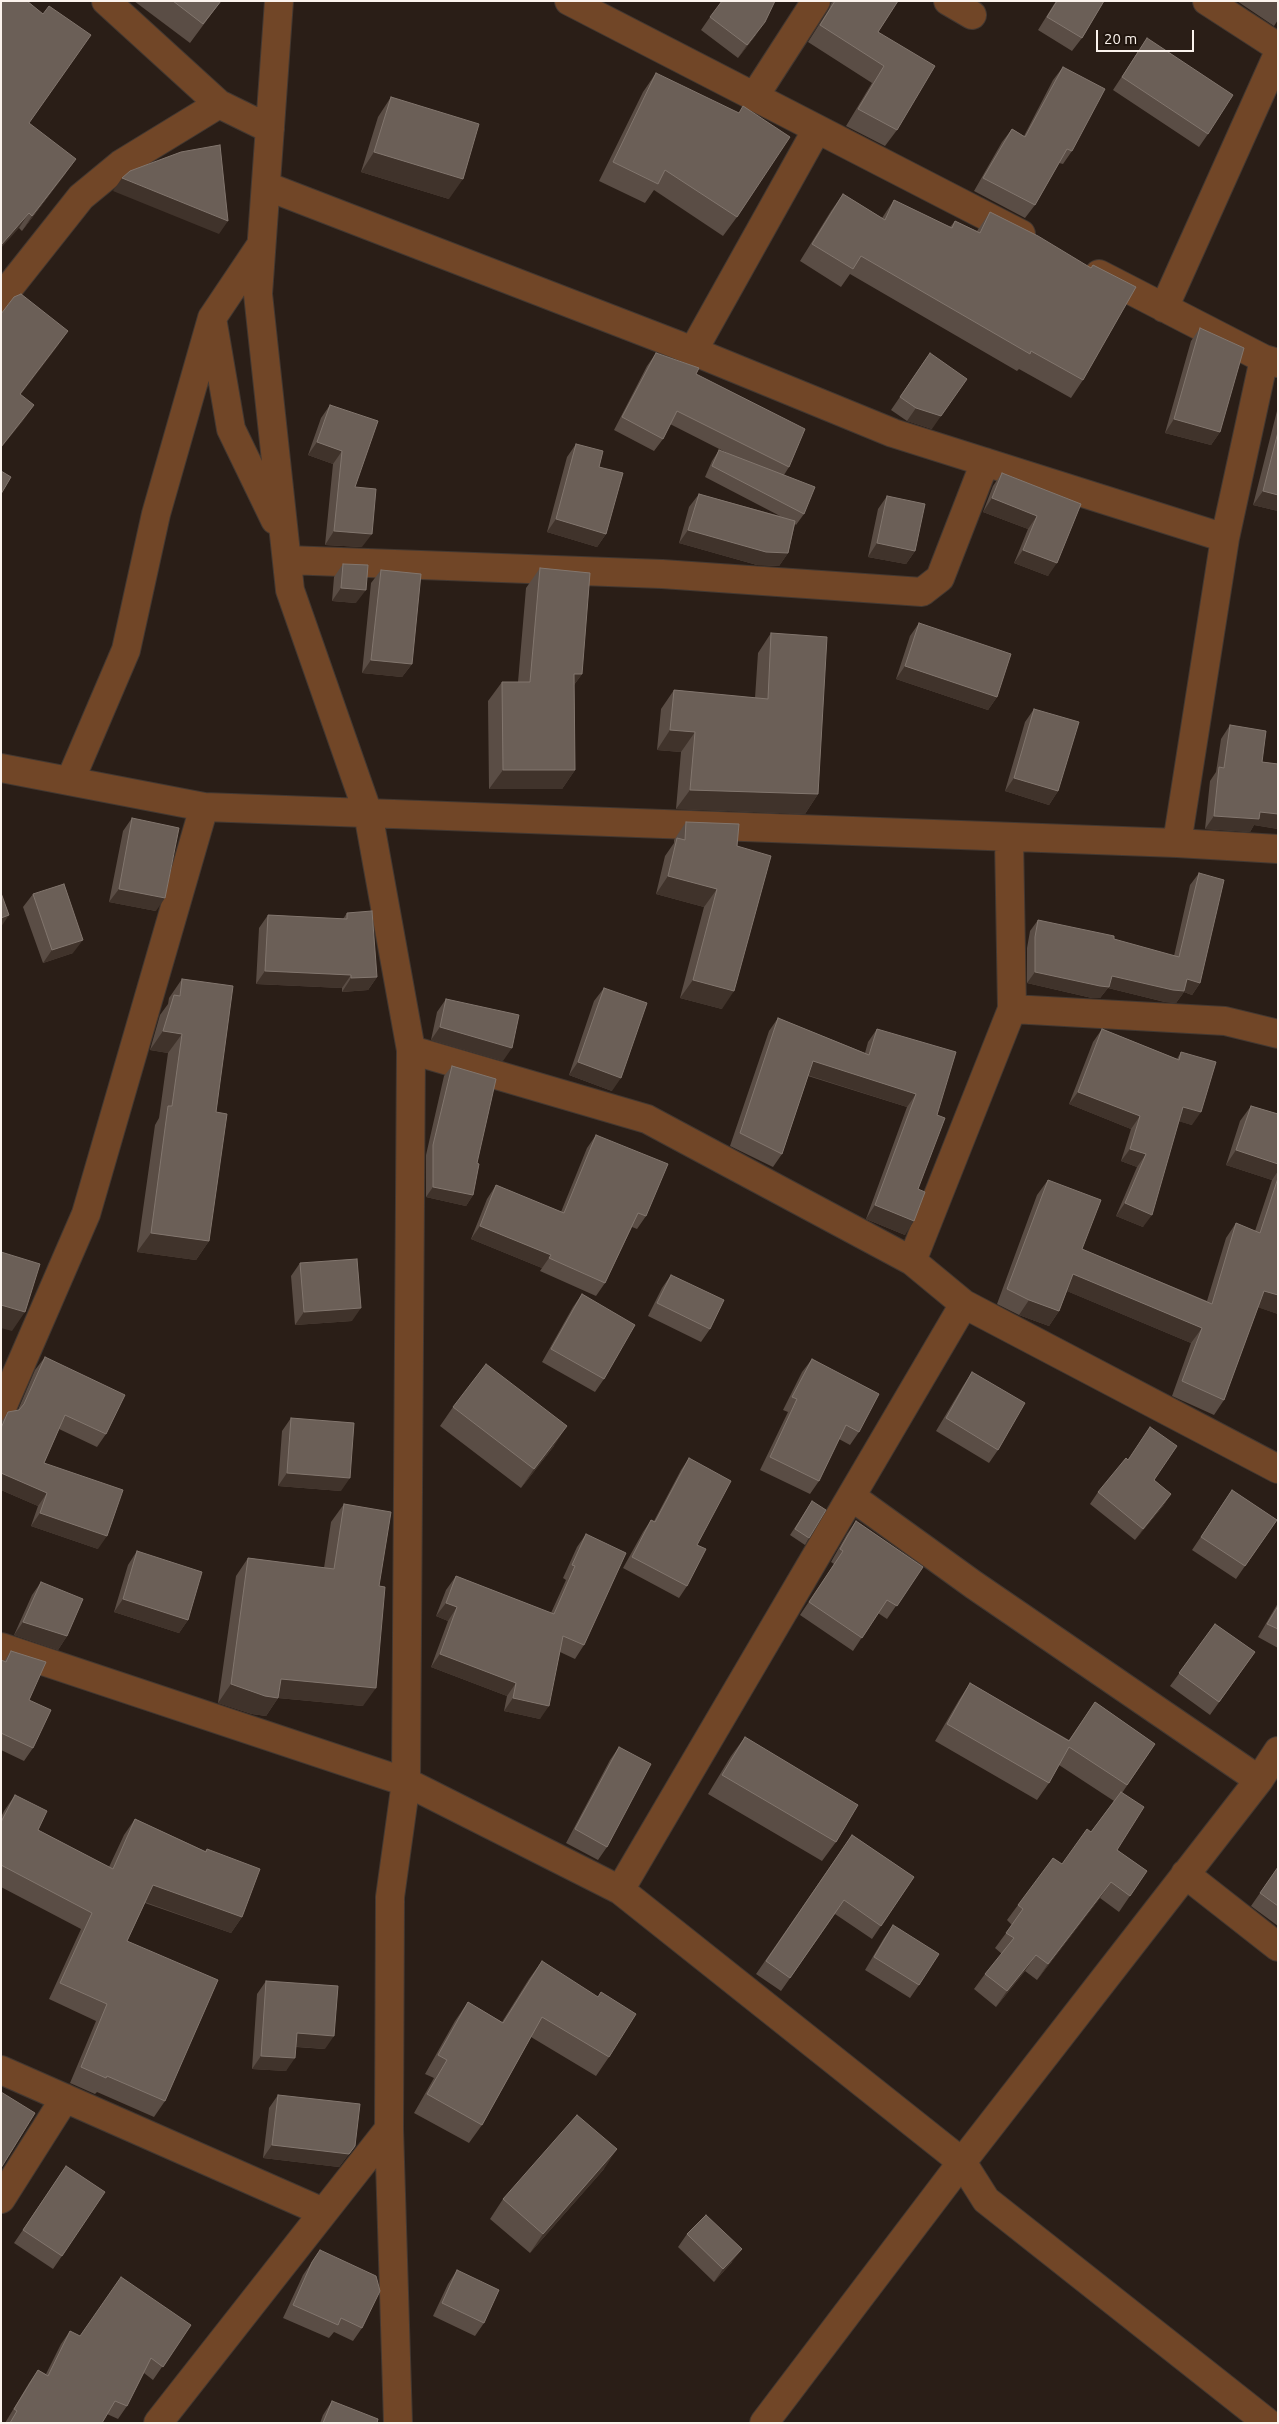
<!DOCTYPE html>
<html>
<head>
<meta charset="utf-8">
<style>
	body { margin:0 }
	#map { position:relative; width:1279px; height:2424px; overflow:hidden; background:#2a1e17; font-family:Ubuntu,sans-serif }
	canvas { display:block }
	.frame { position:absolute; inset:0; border:2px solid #fbf3ed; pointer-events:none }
	.scale { position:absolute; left:1096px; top:30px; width:98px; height:22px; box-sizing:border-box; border:2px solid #fbf3ed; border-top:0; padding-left:6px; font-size:15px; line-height:18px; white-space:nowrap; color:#fbf3ed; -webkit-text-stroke:4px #20150e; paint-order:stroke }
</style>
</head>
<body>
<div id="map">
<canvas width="1279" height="2424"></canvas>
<div class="frame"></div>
<div class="scale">20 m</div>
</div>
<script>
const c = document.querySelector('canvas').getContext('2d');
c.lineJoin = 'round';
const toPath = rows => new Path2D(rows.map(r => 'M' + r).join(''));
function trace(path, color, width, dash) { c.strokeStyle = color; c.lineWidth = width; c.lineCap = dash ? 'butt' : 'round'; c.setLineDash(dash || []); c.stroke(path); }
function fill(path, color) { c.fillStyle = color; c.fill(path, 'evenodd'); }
const minor = toPath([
	[106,1,219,104,270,129],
	[279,1,258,294,290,590,368,813,411,1050,406,1782,390,1897,389,2129,398,2423],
	[569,1,1021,234],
	[948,1,972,15],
	[1207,1,1278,47],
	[754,97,816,1],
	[266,186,678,345,893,433,1225,538],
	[261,245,212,318,231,429,275,520],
	[1099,274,1264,359,1278,363],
	[1,298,81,197,121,164,219,104],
	[1164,308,1278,54],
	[693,351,817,129],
	[287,560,662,574,922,592,940,578,985,462],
	[1,768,204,807,1177,843,1278,849],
	[70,781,126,650,156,514,212,318],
	[1177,843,1225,538,1264,359],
	[1012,1009,1225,1021,1278,1034],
	[411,1050,647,1119,912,1261,964,1304,1278,1469],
	[912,1261,1012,1009,1009,838],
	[1,1410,86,1214,204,807],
	[852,1497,974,1585,1259,1780],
	[1,1647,406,1782,620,1890,962,2162,986,2200,1268,2423],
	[1185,1874,1278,1947],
	[620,1890,964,1304],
	[1,2070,323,2212],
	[1,2199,65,2098],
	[158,2423,389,2129],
	[764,2423,962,2162,1259,1780,1278,1751]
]);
trace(minor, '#433831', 30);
trace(minor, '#714627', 28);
fill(toPath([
	[134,1,221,1,190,43],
	[832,1,898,1,878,32,897,130,885,146,846,126,872,83,808,42,829,9],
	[1056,1,1104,1,1082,38,1072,51,1038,30],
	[1237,1,1278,1,1278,20,1274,26],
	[710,17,756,35,738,58,701,30],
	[1147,38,1208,134,1199,147,1113,90],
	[1063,67,1072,151,1063,164,1059,163,1035,205,1025,218,974,191,1002,142,1012,129,1024,136,1053,80],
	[656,73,737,217,723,236,654,190,645,203,599,181,643,92],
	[391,97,449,199,361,172,378,117],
	[29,123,66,173,22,231,19,228],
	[843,194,882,218,894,200,950,227,955,221,977,231,990,212,1083,380,1071,398,1019,369,1017,371,850,274,841,287,800,261,831,211],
	[1200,328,1220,432,1211,445,1165,433,1191,341],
	[656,353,696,374,789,467,784,475,804,514,796,525,795,524,788,553,779,566,757,565,679,543,689,507,699,494,780,516,705,477,712,461,719,450,733,456,670,424,663,439,654,451,614,430,647,366],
	[930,353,932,429,907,421,891,410],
	[330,405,355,487,362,547,325,545,333,464,308,455,321,418],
	[1278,407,1278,511,1253,505],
	[576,444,599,467,606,534,597,547,547,532,567,457],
	[1002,473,1081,504,1048,576,1014,563,1028,529,983,512,993,486],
	[887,496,915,551,906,564,868,557,878,509],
	[343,564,356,603,332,601,334,577],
	[540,568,582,674,574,685,575,770,562,789,489,789,488,701,502,682,518,682,526,588],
	[381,570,412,664,402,677,362,673,371,583],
	[919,623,997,697,988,710,896,679,910,636],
	[771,633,818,794,805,814,676,809,681,752,657,750,661,709,674,690,755,698,758,653],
	[1034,709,1058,791,1049,805,1005,791,1025,722],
	[1230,725,1262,762,1278,764,1278,829,1254,825,1250,832,1205,829,1210,781,1216,772,1221,739],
	[132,818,156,911,109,902,123,831],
	[686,822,737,846,722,1009,680,998,704,907,656,894,665,856,674,843,674,840],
	[1199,873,1200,983,1192,995,1184,992,1176,1003,1165,1002,1108,988,1100,998,1092,998,1027,983,1027,948,1030,931,1038,920,1174,956,1190,885],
	[33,894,73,953,43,963,23,907],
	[347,913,377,977,368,990,342,992,342,988,256,984,259,928,268,915,343,919],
	[182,979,216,1112,209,1241,196,1260,137,1252,155,1125,159,1118,168,1053,150,1050,160,1015,168,1004,169,998],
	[604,988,612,1091,569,1075,594,1001],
	[446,999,503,1061,431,1040,437,1012],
	[778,1018,865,1053,868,1042,877,1029,937,1115,918,1189,905,1235,866,1219,907,1107,808,1076,782,1154,773,1167,730,1146,769,1031],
	[1102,1029,1177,1059,1181,1052,1192,1125,1179,1121,1143,1227,1116,1216,1137,1167,1121,1161,1131,1129,1069,1104,1093,1042],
	[452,1066,477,1163,473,1195,466,1206,426,1197,426,1155,444,1076],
	[1251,1106,1278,1114,1278,1314,1258,1307,1224,1400,1214,1415,1172,1396,1191,1343,1067,1291,1059,1311,1049,1326,1019,1315,997,1304,1037,1195,1048,1180,1082,1249,1207,1301,1226,1238,1236,1223,1255,1231,1272,1180,1226,1165,1240,1121],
	[596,1135,646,1216,637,1229,632,1227,605,1283,596,1296,540,1271,542,1268,471,1239,487,1199,496,1185,561,1212,587,1148],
	[300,1263,352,1321,295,1325,291,1276],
	[671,1275,710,1329,701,1342,648,1316,662,1288],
	[582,1294,604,1379,595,1392,542,1362,573,1307],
	[45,1357,106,1434,97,1447,59,1429,44,1463,98,1549,31,1526,38,1506,1,1490,1,1422,8,1412,18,1410,35,1370],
	[812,1359,859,1432,850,1445,839,1439,819,1481,810,1494,760,1470,788,1412,783,1410,802,1372],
	[972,1372,998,1450,989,1463,936,1431,963,1386],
	[453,1407,554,1446,521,1488,440,1426],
	[291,1418,341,1491,278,1486,282,1431],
	[689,1458,697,1545,687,1586,679,1598,623,1568,643,1532,651,1520,654,1521,681,1470],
	[1154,1480,1171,1494,1163,1506,1135,1540,1090,1504,1098,1492],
	[1232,1490,1277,1520,1236,1579,1192,1550],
	[812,1501,809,1538,805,1545,790,1535],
	[344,1504,379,1586,363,1706,278,1698,266,1716,252,1714,218,1703,236,1576,248,1558,324,1568,331,1522],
	[856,1521,923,1567,887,1619,878,1613,853,1651,800,1615,834,1564,831,1562,847,1534],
	[586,1534,584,1645,575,1659,560,1652,540,1719,504,1711,507,1696,431,1667,448,1621,436,1616,446,1590,456,1576,551,1613,566,1580,563,1578,577,1547],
	[137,1551,188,1620,179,1633,114,1612,128,1565],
	[41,1582,67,1636,58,1650,14,1635,32,1595],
	[1278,1603,1278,1648,1258,1637],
	[1215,1624,1255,1652,1210,1715,1170,1686],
	[11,1651,29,1700,33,1748,24,1761,1,1750,1,1660,4,1661],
	[970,1683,1069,1740,1095,1702,1155,1744,1122,1793,1117,1850,1147,1871,1119,1912,1100,1898,1037,1980,1025,1971,996,2007,974,1989,985,1974,1002,1954,995,1948,1012,1925,1007,1920,1018,1905,1062,1864,1091,1832,1114,1801,1059,1765,1049,1783,1037,1800,935,1741,959,1700],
	[745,1737,836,1842,822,1861,708,1794,731,1756],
	[619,1747,607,1847,598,1860,566,1843,610,1760],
	[15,1795,38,1830,109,1867,124,1835,135,1819,205,1851,207,1849,242,1917,231,1933,145,1903,127,1941,165,2101,154,2117,97,2092,95,2094,70,2083,96,2021,49,1999,81,1929,1,1887,1,1817,4,1811],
	[852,1835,914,1877,872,1939,835,1914,781,1991,756,1974],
	[1278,1867,1278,1926,1251,1906],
	[893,1925,919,1985,910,1998,865,1970,884,1938],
	[542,1961,609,2057,596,2076,531,2037,482,2125,469,2143,414,2113,434,2078,425,2074,455,2021,468,2002,502,2022,529,1979],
	[266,1981,325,2049,296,2047,286,2071,252,2069,257,1994],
	[278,2095,355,2146,339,2167,263,2158,269,2108],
	[66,2166,62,2256,53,2269,14,2243],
	[604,2169,530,2253,490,2219,503,2199],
	[687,2234,732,2262,714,2282,678,2247],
	[320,2250,362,2328,353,2341,334,2332,329,2338,283,2318,303,2275],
	[457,2270,484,2323,475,2336,433,2316,448,2284],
	[191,2325,153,2380,144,2373,127,2406,118,2419,107,2414,102,2423,5,2423,29,2383,38,2370,46,2374,61,2344,70,2331,80,2336],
	[332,2401,377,2423,320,2423,323,2415]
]), '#5a4d45');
fill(toPath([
	[765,22,756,35,738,58,747,45],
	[374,152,463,179,449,199,361,172],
	[76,159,66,173,22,231,32,216],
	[122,178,228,221,219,234,113,191],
	[29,213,19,228,1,248,1,245],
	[68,331,57,347,9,410,20,394],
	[34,405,23,421,1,448,1,447],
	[916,408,941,416,932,429,907,421],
	[1174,419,1220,432,1211,445,1165,433],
	[317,442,342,451,333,464,308,455],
	[1263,491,1278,495,1278,511,1253,505],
	[992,498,1037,516,1028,529,983,512],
	[556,519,606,534,597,547,547,532],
	[688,530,788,553,779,566,757,565,679,543],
	[334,531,372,534,362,547,325,545],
	[877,543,915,551,906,564,868,557],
	[1023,550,1057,563,1048,576,1014,563],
	[341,588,366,590,356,603,332,601],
	[371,660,412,664,402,677,362,673],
	[905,666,997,697,988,710,896,679],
	[574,674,582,674,568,693],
	[670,730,695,732,681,752,657,750],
	[503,770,575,770,562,789,489,789],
	[1014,778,1058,791,1049,805,1005,791],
	[690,790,818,794,805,814,676,809],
	[1260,812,1278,814,1278,829,1254,825,1250,832,1205,829,1214,816],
	[668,876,717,889,704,907,656,894],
	[119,889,165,898,156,911,109,902],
	[9,915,1,927,1,918],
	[83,940,73,953,43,963,52,950],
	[265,971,351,975,342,988,256,984],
	[1035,972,1187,979,1200,983,1192,995,1184,992,1176,1003,1165,1002,1108,988,1100,998,1092,998,1027,983],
	[377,977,368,990,342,992,351,978],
	[693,980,734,991,722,1009,680,998],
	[440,1027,512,1048,503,1061,431,1040],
	[163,1031,182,1034,168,1053,150,1050],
	[813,1061,916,1094,907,1107,804,1074],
	[578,1062,621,1078,612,1091,569,1075],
	[1078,1092,1140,1116,1131,1129,1069,1104],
	[1183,1107,1201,1112,1192,1125,1174,1120],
	[1130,1149,1146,1154,1137,1167,1121,1161],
	[1236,1150,1278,1164,1278,1171,1272,1180,1226,1165],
	[433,1187,473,1195,466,1206,426,1197],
	[1125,1203,1152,1215,1143,1227,1116,1216],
	[875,1205,914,1221,905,1235,866,1219],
	[480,1226,551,1255,542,1268,471,1239],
	[151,1233,209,1241,196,1260,137,1252],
	[1073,1274,1202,1328,1191,1343,1062,1289],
	[1264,1291,1278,1295,1278,1314,1254,1306],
	[1029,1300,1059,1311,1049,1326,1019,1315],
	[1,1305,25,1312,12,1331,1,1328],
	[361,1308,352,1321,295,1325,304,1312],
	[567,1426,554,1446,521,1488,534,1469],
	[1,1473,47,1493,38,1506,1,1490],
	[287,1473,350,1478,341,1491,278,1486],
	[1171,1494,1163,1506,1135,1540,1143,1529],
	[40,1513,107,1536,98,1549,31,1526],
	[123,1599,188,1620,179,1633,114,1612],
	[446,1603,457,1607,448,1621,436,1616],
	[23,1622,67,1636,58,1650,14,1635],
	[440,1654,516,1683,507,1696,431,1667],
	[281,1679,376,1688,363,1706,278,1698,266,1716,252,1714,218,1703,231,1684],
	[513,1698,549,1706,540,1719,504,1711],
	[1111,1882,1100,1898,1037,1980,1048,1964],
	[153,1885,242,1917,231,1933,142,1901],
	[1036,1955,1025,1971,996,2007,1007,1991],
	[297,2033,334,2036,325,2049,288,2046],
	[261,2056,295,2058,286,2071,252,2069],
	[272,2145,355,2146,339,2167,263,2158],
	[617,2149,604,2169,530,2253,543,2234],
	[742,2249,732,2262,714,2282,723,2269]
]), '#40332b');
const building = toPath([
	[1,1,27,1,43,14,49,6,91,35,29,123,76,159,32,216,29,213,1,245,1,1],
	[173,1,221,1,203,24,173,1],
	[722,1,775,1,765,22,747,45,710,17,722,1],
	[835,1,898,1,878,32,935,66,897,130,858,109,884,66,820,25,835,1],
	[1057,1,1104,1,1082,38,1047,17,1057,1],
	[1147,38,1233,95,1208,134,1122,77,1147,38],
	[1063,67,1105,89,1072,151,1067,149,1035,205,983,178,1012,129,1025,137,1063,67],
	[656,73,739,113,743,106,790,137,737,217,665,170,658,184,613,162,656,73],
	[391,97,479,124,463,179,374,152,391,97],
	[220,145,228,221,122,178,130,171,181,152,220,145],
	[843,194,885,220,894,200,952,228,955,221,980,233,990,212,1038,236,1091,268,1093,265,1136,287,1083,380,1031,351,1030,354,861,256,853,269,812,244,843,194],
	[21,294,68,331,20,394,34,405,1,447,1,314,14,297,21,294],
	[1200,328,1244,348,1220,432,1174,419,1200,328],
	[656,353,699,368,696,374,805,429,789,467,677,411,663,439,622,417,656,353],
	[930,353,967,379,941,416,916,408,900,397,930,353],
	[330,405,378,421,355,487,376,489,372,534,334,531,342,451,317,442,330,405],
	[1278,432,1278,495,1263,491,1278,432],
	[576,444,603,451,599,467,623,473,606,534,556,519,576,444],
	[719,450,815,487,804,514,712,466,719,450],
	[1,471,11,477,1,494,1,471],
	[1002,473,1081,504,1057,563,1023,550,1037,516,992,498,1002,473],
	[699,494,795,521,788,553,766,552,688,530,699,494],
	[887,496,925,504,915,551,877,543,887,496],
	[343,564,368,565,366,590,341,588,343,564],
	[540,568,590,573,582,674,574,674,575,770,503,770,502,682,530,682,540,568],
	[381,570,421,574,412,664,371,660,381,570],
	[919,623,1011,654,997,697,905,666,919,623],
	[771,633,827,637,818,794,690,790,695,732,670,730,674,690,768,699,771,633],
	[1034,709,1079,722,1058,791,1014,778,1034,709],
	[1230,725,1266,731,1262,762,1278,764,1278,814,1260,812,1259,819,1214,816,1219,767,1224,768,1230,725],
	[132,818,179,828,165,898,119,889,132,818],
	[686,822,739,824,737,846,771,856,734,991,693,980,717,889,668,876,677,838,685,840,686,822],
	[1199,873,1224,880,1200,983,1187,979,1184,991,1173,990,1112,976,1109,987,1100,986,1035,972,1035,937,1038,920,1114,936,1114,939,1179,957,1199,873],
	[64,884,83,940,52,950,33,894,64,884],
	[1,893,9,915,1,918,1,893],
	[372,911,377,977,351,978,351,975,265,971,268,915,347,919,347,913,372,911],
	[182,979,233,986,216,1112,227,1114,209,1241,151,1233,168,1106,172,1106,182,1034,163,1031,174,995,180,996,182,979],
	[604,988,647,1003,621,1078,578,1062,604,988],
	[446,999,519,1015,512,1048,440,1027,446,999],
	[778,1018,869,1055,877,1029,956,1052,937,1115,945,1118,918,1189,925,1192,914,1221,875,1205,916,1094,813,1061,782,1154,740,1133,778,1018],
	[1102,1029,1179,1060,1181,1052,1216,1062,1201,1112,1183,1107,1152,1215,1125,1203,1146,1154,1130,1149,1140,1116,1078,1092,1102,1029],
	[452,1066,496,1079,477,1163,479,1164,473,1195,433,1187,433,1145,452,1066],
	[1251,1106,1278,1114,1278,1164,1236,1150,1251,1106],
	[596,1135,668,1164,646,1216,638,1213,605,1283,549,1258,551,1255,480,1226,496,1185,564,1213,596,1135],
	[1278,1178,1278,1295,1264,1291,1224,1400,1182,1381,1202,1328,1073,1274,1059,1311,1029,1300,1007,1289,1048,1180,1101,1200,1082,1249,1212,1304,1236,1223,1260,1233,1278,1178],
	[1,1252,40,1264,25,1312,1,1305,1,1252],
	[357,1259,361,1308,304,1312,300,1263,357,1259],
	[671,1275,724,1300,710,1329,657,1303,671,1275],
	[582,1294,635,1325,604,1379,551,1349,582,1294],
	[45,1357,125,1395,106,1434,65,1415,44,1463,123,1490,107,1536,40,1513,47,1493,1,1473,1,1428,8,1412,19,1410,24,1404,45,1357],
	[812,1359,879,1394,859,1432,846,1425,819,1481,770,1457,797,1399,792,1397,812,1359],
	[486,1364,567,1426,534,1469,453,1407,486,1364],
	[972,1372,1025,1403,998,1450,946,1418,972,1372],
	[291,1418,354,1423,350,1478,287,1473,291,1418],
	[1150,1427,1177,1446,1154,1480,1171,1494,1143,1529,1098,1492,1126,1458,1128,1460,1150,1427],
	[689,1458,731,1481,697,1545,706,1549,687,1586,632,1557,651,1520,655,1522,689,1458],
	[1232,1490,1277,1520,1245,1566,1201,1537,1232,1490],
	[812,1501,826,1510,809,1538,795,1529,812,1501],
	[344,1504,391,1512,379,1586,385,1587,376,1688,281,1679,278,1698,265,1696,231,1684,248,1558,334,1569,344,1504],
	[856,1521,923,1567,897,1606,887,1600,862,1638,809,1602,843,1551,840,1549,856,1521],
	[586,1534,626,1553,584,1645,563,1636,549,1706,513,1698,516,1683,440,1654,457,1607,446,1603,456,1576,554,1614,575,1566,572,1565,586,1534],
	[137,1551,202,1572,188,1620,123,1599,137,1551],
	[41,1582,83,1599,67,1636,23,1622,41,1582],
	[1278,1606,1278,1629,1267,1624,1278,1606],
	[1215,1624,1255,1652,1219,1702,1179,1673,1215,1624],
	[11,1651,46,1662,29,1700,51,1710,33,1748,1,1733,1,1660,6,1662,11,1651],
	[970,1683,1069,1741,1095,1702,1155,1744,1127,1785,1069,1747,1049,1783,947,1724,970,1683],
	[745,1737,858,1805,836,1842,722,1775,745,1737],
	[619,1747,651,1764,607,1847,575,1829,619,1747],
	[1121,1792,1144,1807,1117,1850,1147,1871,1130,1896,1111,1882,1048,1964,1036,1955,1007,1991,985,1974,1014,1938,1006,1933,1023,1909,1018,1905,1053,1858,1062,1864,1087,1829,1091,1832,1121,1792],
	[15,1795,47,1811,38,1830,113,1869,135,1819,206,1852,207,1849,260,1869,242,1917,153,1885,127,1941,218,1980,165,2101,107,2076,106,2078,81,2067,107,2004,60,1983,92,1913,1,1865,1,1822,15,1795],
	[852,1835,914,1877,881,1926,844,1900,790,1978,766,1961,852,1835],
	[1278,1867,1278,1906,1260,1893,1278,1867],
	[893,1925,939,1954,919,1985,874,1957,893,1925],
	[542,1961,598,1997,601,1992,636,2014,609,2057,542,2017,482,2125,427,2094,447,2060,438,2055,468,2002,503,2023,542,1961],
	[266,1981,338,1986,334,2036,297,2033,295,2058,261,2056,266,1981],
	[1,2092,35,2113,1,2168,1,2092],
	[278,2095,360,2104,355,2146,349,2154,272,2145,278,2095],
	[577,2115,617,2149,543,2234,503,2199,577,2115],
	[66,2166,105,2192,62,2256,23,2230,66,2166],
	[706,2215,742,2249,723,2269,687,2234,706,2215],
	[320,2250,376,2276,380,2291,362,2328,341,2318,338,2325,293,2305,312,2262,320,2250],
	[457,2270,499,2290,484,2323,442,2303,457,2270],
	[121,2277,191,2325,163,2367,151,2358,127,2406,115,2401,102,2423,10,2423,17,2411,14,2409,38,2370,48,2376,70,2331,80,2336,121,2277],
	[332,2401,378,2419,377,2423,323,2423,332,2401]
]);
fill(building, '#6b5f57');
trace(building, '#82766e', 1);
</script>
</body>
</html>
